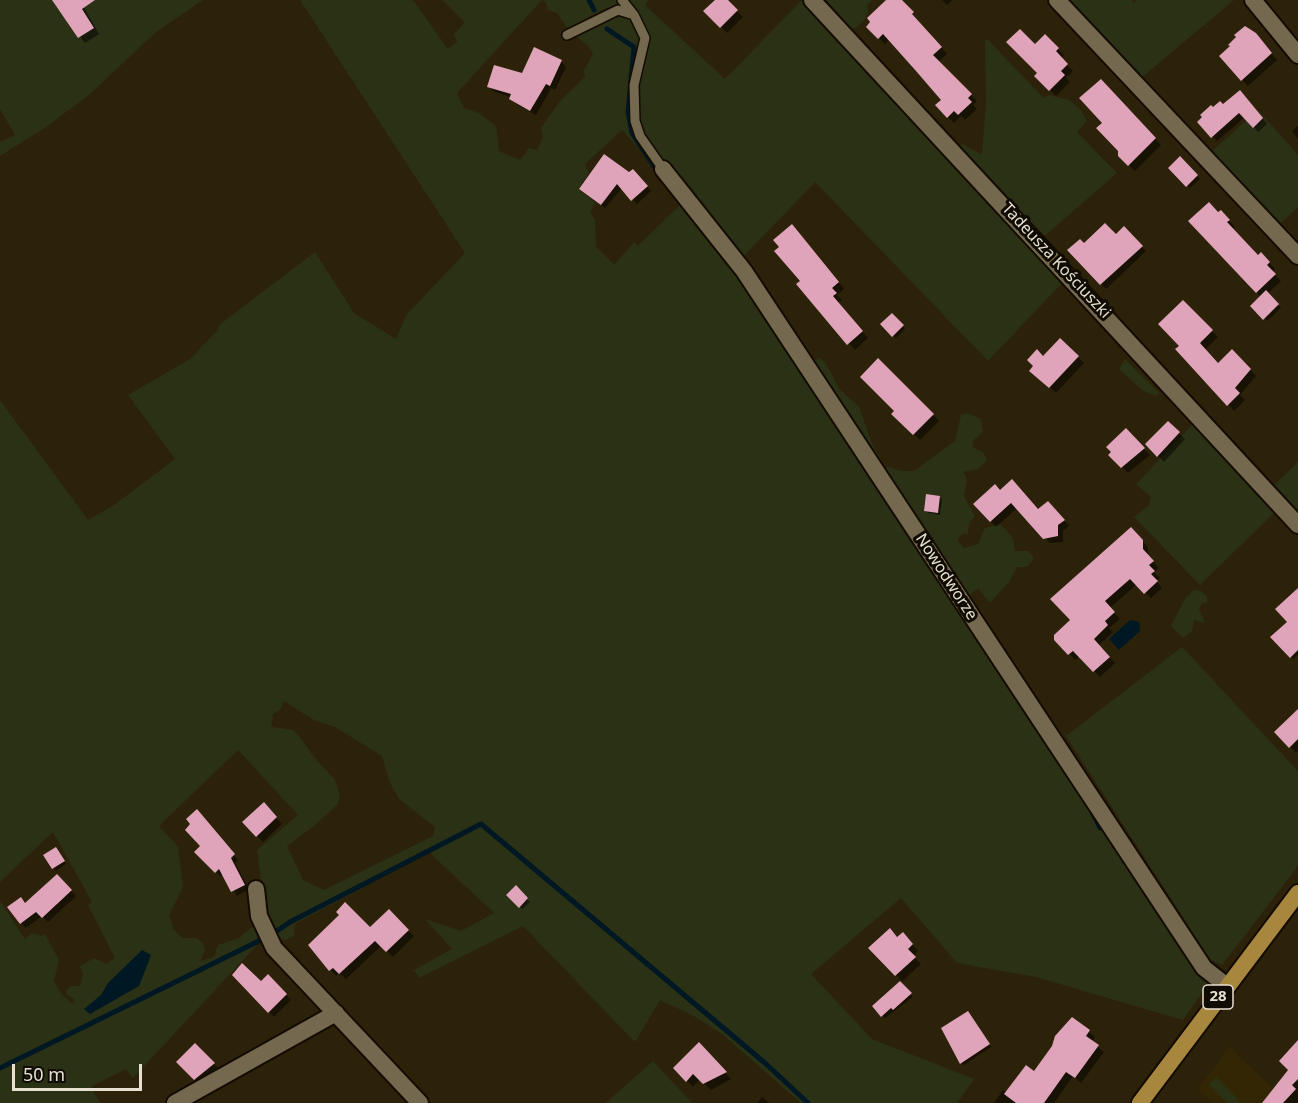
<!DOCTYPE html>
<html>
<head>
<meta charset="utf-8">
<style>
	body { margin:0 }
	#map { position:relative; width:1298px; height:1103px; overflow:hidden; background:#2c2209; font-family:"Noto Sans",sans-serif }
	canvas { display:block }
	.scale { position:absolute; left:12px; top:1064px; width:130px; height:27px; box-sizing:border-box; border:3px solid #e7e0d1; border-top:0; padding-left:8px; font-size:18px; line-height:21px; white-space:nowrap; color:#e7e0d1; -webkit-text-stroke:4px #100c04; paint-order:stroke }
</style>
</head>
<body>
<div id="map">
<canvas width="1298" height="1103"></canvas>
<div class="scale">50 m</div>
</div>
<script>
const c = document.querySelector('canvas').getContext('2d');
c.lineJoin = 'round';
function fill(path, color) { c.fillStyle = color; c.fill(path, 'evenodd'); }
const toPath = rows => new Path2D(rows.map(r => 'M' + r).join(''));
function trace(path, color, width, dash) { c.strokeStyle = color; c.lineWidth = width; c.lineCap = dash ? 'butt' : 'round'; c.setLineDash(dash || []); c.stroke(path); }
function label(font, color, halo, rows, align = 'center') {
  c.font = font + ' "Noto Sans",sans-serif'; c.lineWidth = 6; c.setLineDash([]); c.textBaseline = 'middle'; c.strokeStyle = halo; c.fillStyle = color; for (const [text, x, y, turn = 0] of rows) {
    c.save(); c.translate(x, y); c.rotate((+turn || 0) * Math.PI / 180); c.textAlign = isNaN(turn) ? turn : align; if (halo) c.strokeText(text, 0, 0); c.fillText(text, 0, 0); c.restore();
  }
}
fill(toPath([
	[1230,1047,1274,1090,1289,1103,1214,1103,1198,1089]
]), '#332605');
fill(toPath([
	[0,0,203,0,156,32,89,95,46,127,0,156,0,142,15,135,0,109],
	[300,0,413,0,448,49,457,42,454,34,465,22,443,0,649,0,645,5,725,79,802,0,1065,280,988,361,815,182,740,260,622,130,585,164,589,173,578,189,595,203,590,212,595,220,596,247,614,265,634,242,638,246,685,200,810,361,820,358,826,364,840,390,859,407,871,441,880,458,875,463,877,468,890,467,901,471,914,471,955,441,961,415,967,413,981,419,983,431,973,441,972,447,983,452,987,460,978,469,963,472,967,479,964,496,975,516,969,523,968,534,962,534,957,540,964,548,978,544,985,528,1000,524,1013,538,1015,551,1029,551,1034,559,1027,567,1017,567,1009,582,990,603,978,588,966,598,1210,981,1183,1020,1036,977,957,963,901,898,811,974,872,1039,974,1079,957,1103,801,1103,722,1034,692,1015,660,1000,635,1042,523,926,419,978,414,970,452,949,425,919,461,931,494,913,429,852,295,924,294,936,285,940,277,938,267,927,257,850,298,815,238,750,159,826,178,847,183,887,169,915,174,930,182,938,196,938,203,943,205,950,200,961,214,957,218,945,239,938,252,927,258,929,257,945,133,1078,126,1069,92,1086,92,1090,101,1103,0,1103,0,901,25,939,32,933,41,936,45,934,59,960,54,981,61,994,73,1004,75,1000,67,995,66,990,71,986,80,986,83,974,80,966,94,958,106,964,115,958,88,905,92,902,53,832,0,882,0,400,88,520,114,505,175,459,128,395,190,359,218,330,219,325,315,252,354,313,396,339,407,314,465,253],
	[542,0,546,2,548,10,557,13,568,29,588,46,593,54,584,70,585,77,560,101,541,128,543,137,537,150,529,148,520,160,499,151,496,126,479,113,464,108,457,93],
	[608,7,616,15,587,27,585,19],
	[926,494,940,496,938,513,924,510],
	[284,701,314,720,335,727,382,756,390,783,399,799,435,827,433,836,324,890,303,880,287,846,314,826,337,805,340,797,335,780,313,756,300,737,293,730,271,727,273,714,280,710],
	[826,0,872,0,867,5,868,12,864,21,855,28,851,28],
	[1066,0,1131,0,1134,3,1137,0,1234,0,1141,78],
	[987,39,1044,98,1049,95,1069,100,1081,110,1087,121,1077,132,1117,173,1040,240,958,147,963,144,982,155,986,103,985,41],
	[1258,110,1298,155,1298,207,1281,223,1211,152],
	[1125,359,1159,393,1156,396,1143,391,1119,369],
	[1197,424,1275,512,1200,585,1134,517,1149,505,1151,497,1136,484,1192,425],
	[1298,462,1298,520,1270,489],
	[1194,590,1201,591,1207,597,1207,602,1201,604,1199,609,1205,623,1194,620,1192,631,1183,638,1171,626,1186,597],
	[1182,647,1298,771,1298,866,1222,965,1210,959,1066,736],
	[653,1061,692,1103,606,1103],
	[1216,1077,1237,1098,1239,1103,1228,1103,1209,1085]
]), '#2b3115');
fill(toPath([
	[1130,620,1139,622,1140,631,1119,650,1109,639],
	[142,950,151,955,139,986,90,1014,84,1009,101,995,108,983]
]), '#001724');
fill(toPath([
	[59,0,80,0,99,34,85,43,54,3],
	[720,0,726,0,743,17,727,33,705,11],
	[888,0,900,0,947,54,938,62,977,101,973,105,977,109,965,120,961,116,954,123,948,117,944,100,889,40,885,44,868,27],
	[942,0,952,0,947,5],
	[1045,36,1064,55,1061,59,1073,71,1066,78,1070,82,1056,96,1036,76,1039,73,1035,46],
	[1265,46,1277,60,1248,86,1242,80],
	[561,61,566,67,555,90,551,88,536,115,516,104,511,97,495,92,489,87],
	[1101,81,1161,145,1135,171,1120,156,1120,150,1104,123],
	[1245,97,1267,124,1258,132,1245,117,1217,141,1199,122],
	[1298,126,1298,139,1292,131],
	[1180,158,1200,179,1190,188,1170,168],
	[633,171,651,191,637,204,622,188,605,208,585,193],
	[1218,214,1227,218,1235,227,1232,229,1258,257,1261,254,1275,269,1272,272,1281,281,1267,294,1281,308,1267,321,1252,306,1261,297,1190,221],
	[1124,228,1146,251,1106,289,1070,250,1116,236],
	[798,232,844,289,837,295,842,300,838,303,868,338,855,350,798,284,802,281],
	[1183,302,1218,337,1205,350,1218,365,1232,351,1256,376,1240,395,1245,400,1234,411,1182,346],
	[892,315,905,329,896,338,882,324],
	[1060,340,1084,363,1056,393,1031,371],
	[878,360,939,421,920,440,893,414,896,411],
	[1168,423,1185,439,1164,462,1147,444],
	[1126,430,1150,455,1128,473,1110,455],
	[1000,492,1039,511,1054,508,1069,526,1063,531,1063,542,1050,543,1017,508,996,527,975,504],
	[940,497,942,500,940,515,928,513,925,510],
	[1131,529,1148,547,1148,557,1159,568,1154,572,1160,578,1156,581,1162,588,1151,598,1137,584,1110,608,1120,619,1109,628,1113,632,1099,645,1115,663,1100,677,1080,656,1075,660,1056,639,1072,621],
	[1298,594,1298,655,1293,659,1272,637,1289,622],
	[1298,712,1298,751,1296,753,1276,732],
	[269,810,282,824,263,842,244,822],
	[201,816,238,860,235,863,249,889,237,896,223,874,220,876,196,852,202,846],
	[58,851,66,864,56,871,45,856],
	[57,876,76,896,48,922,42,916,26,928,21,923,25,904],
	[516,888,530,902,522,909,509,895],
	[389,911,414,936,393,957,382,945,346,979,339,973,336,976,310,945,370,929],
	[902,934,918,951,913,956,921,964,900,983,913,997,885,1018,874,1006,902,981,871,948],
	[234,975,261,983,268,976,291,1000,274,1017],
	[971,1016,991,1047,964,1065,961,1063],
	[1073,1019,1095,1037,1092,1042,1104,1052,1081,1083,1073,1076,1054,1103,994,1103,1003,1090,1007,1093,1035,1073],
	[1298,1042,1298,1103,1264,1103,1288,1072,1281,1061],
	[195,1045,220,1070,201,1085,178,1062],
	[716,1064,731,1079,711,1090,700,1079,693,1087,675,1068],
	[762,1097,769,1103,757,1103]
]), '#0007');
trace(toPath([
	[589,0,594,10],
	[607,29,634,47,628,112,632,133,659,174],
	[1093,814,1100,828],
	[271,935,290,922,481,824,765,1063,808,1103],
	[0,1068,265,938]
]), '#001724', 5);
fill(toPath([
	[52,0,95,0,82,9,94,28,78,38],
	[715,0,728,0,738,10,720,28,703,11],
	[886,0,902,0,914,12,912,14,942,47,933,55,972,94,968,98,972,102,958,115,954,111,947,118,935,105,941,100,916,71,883,34,878,39,866,27,870,22,867,18],
	[1245,26,1256,33,1272,53,1241,81,1219,56,1230,46,1228,45,1236,37,1234,35],
	[1020,29,1035,44,1045,34,1059,48,1056,51,1068,64,1061,71,1065,75,1049,91,1034,76,1037,73,1006,42],
	[534,47,562,60,550,86,546,84,530,111,509,99,511,94,487,87,494,65,522,73],
	[1101,79,1156,138,1128,166,1118,156,1118,151,1096,128,1102,123,1079,98],
	[1240,90,1263,118,1253,128,1239,113,1211,138,1197,122,1202,117,1200,115,1211,105,1213,107,1220,101,1223,104],
	[604,154,629,172,633,169,648,186,631,201,617,184,601,205,579,189],
	[1180,156,1198,175,1186,187,1168,168],
	[1209,202,1218,212,1221,210,1230,220,1227,222,1258,255,1261,252,1270,262,1267,265,1276,274,1256,293,1188,221],
	[1105,223,1116,234,1124,226,1143,246,1100,285,1067,250,1080,239,1084,243],
	[792,224,839,282,832,288,837,293,833,296,863,331,847,345,796,284,800,281,774,251,779,247,773,240],
	[1266,290,1279,304,1263,320,1250,306],
	[1183,300,1213,330,1200,343,1218,363,1232,349,1251,369,1235,388,1240,393,1227,406,1175,349,1179,346,1158,324],
	[892,313,904,325,892,337,880,324],
	[1060,338,1079,356,1049,388,1029,371,1033,366,1027,360,1037,349,1043,356],
	[878,358,934,414,913,435,891,414,894,411,860,377],
	[1168,421,1180,432,1157,457,1145,444],
	[1126,428,1145,448,1121,468,1108,455,1111,452,1106,447],
	[1012,479,1038,509,1048,501,1065,520,1058,525,1058,536,1043,539,1011,503,990,522,973,504,995,484,1000,490],
	[926,494,940,496,938,513,924,511],
	[1131,527,1143,540,1143,549,1154,561,1149,565,1155,571,1151,574,1158,581,1144,594,1130,579,1105,601,1115,612,1105,621,1108,625,1094,639,1110,657,1093,672,1073,651,1068,655,1054,640,1054,635,1070,620,1050,599],
	[1298,588,1298,650,1290,658,1270,637,1287,622,1275,609],
	[1298,709,1298,739,1289,748,1274,732],
	[264,802,277,817,256,837,242,822],
	[197,809,235,854,231,858,245,885,231,892,219,869,215,873,194,852,200,846,185,830,190,824,186,819],
	[56,847,65,861,52,869,43,855],
	[57,874,72,890,42,918,36,912,20,924,7,907,21,897,25,903],
	[516,885,528,898,519,908,506,895],
	[345,902,370,927,389,909,409,930,386,952,375,941,339,974,333,968,329,971,308,945,339,915,336,912],
	[890,928,897,937,903,932,913,944,908,949,916,957,895,976,868,948],
	[242,963,261,981,268,974,287,994,268,1013,232,975],
	[900,981,912,993,893,1010,891,1008,881,1017,872,1006],
	[968,1011,990,1044,960,1064,941,1028],
	[1072,1017,1090,1030,1086,1036,1099,1045,1075,1078,1066,1072,1044,1103,1016,1103,1004,1094,1026,1065,1034,1071,1052,1046,1055,1036],
	[1298,1040,1298,1079,1292,1085,1296,1089,1283,1103,1262,1103,1288,1070,1279,1061],
	[699,1042,727,1072,703,1084,693,1074,686,1082,673,1068],
	[195,1043,215,1063,194,1080,176,1062]
]), '#dfa4b9');
const service = toPath([
	[622,0,634,15],
	[567,35,618,10,634,15,645,38,634,85,635,121,640,136,663,169]
]);
const minor = toPath([
	[812,0,1298,525],
	[1057,0,1298,256],
	[1253,0,1298,55],
	[663,169,744,271,1204,968,1227,986],
	[256,889,259,916,274,948,420,1103],
	[175,1103,336,1013]
]);
const primary = toPath([
	[1140,1103,1298,893]
]);
trace(service, '#140b00', 12);
trace(minor, '#140b00', 20);
trace(primary, '#140b00', 20);
trace(service, '#74684e', 9);
trace(minor, '#74684e', 16);
trace(primary, '#a7873e', 16);
for (const [x, y, w] of [
	[1218,997,30]
]) { const box = new Path2D(); box.roundRect(x - w / 2, y - 12, w, 24, 4.5); c.fillStyle = '#100c04'; c.fill(box); trace(box, '#e7e0d1', 1.5); }
label('bold 15px', '#e7e0d1', null, [
	["28",1218,997]
]);
label('16px', '#e7e0d1', '#100c04', [
	["Tadeusza Kościuszki",1056,261,47],
	["Nowodworze",946,577,57]
]);
</script>
</body>
</html>
